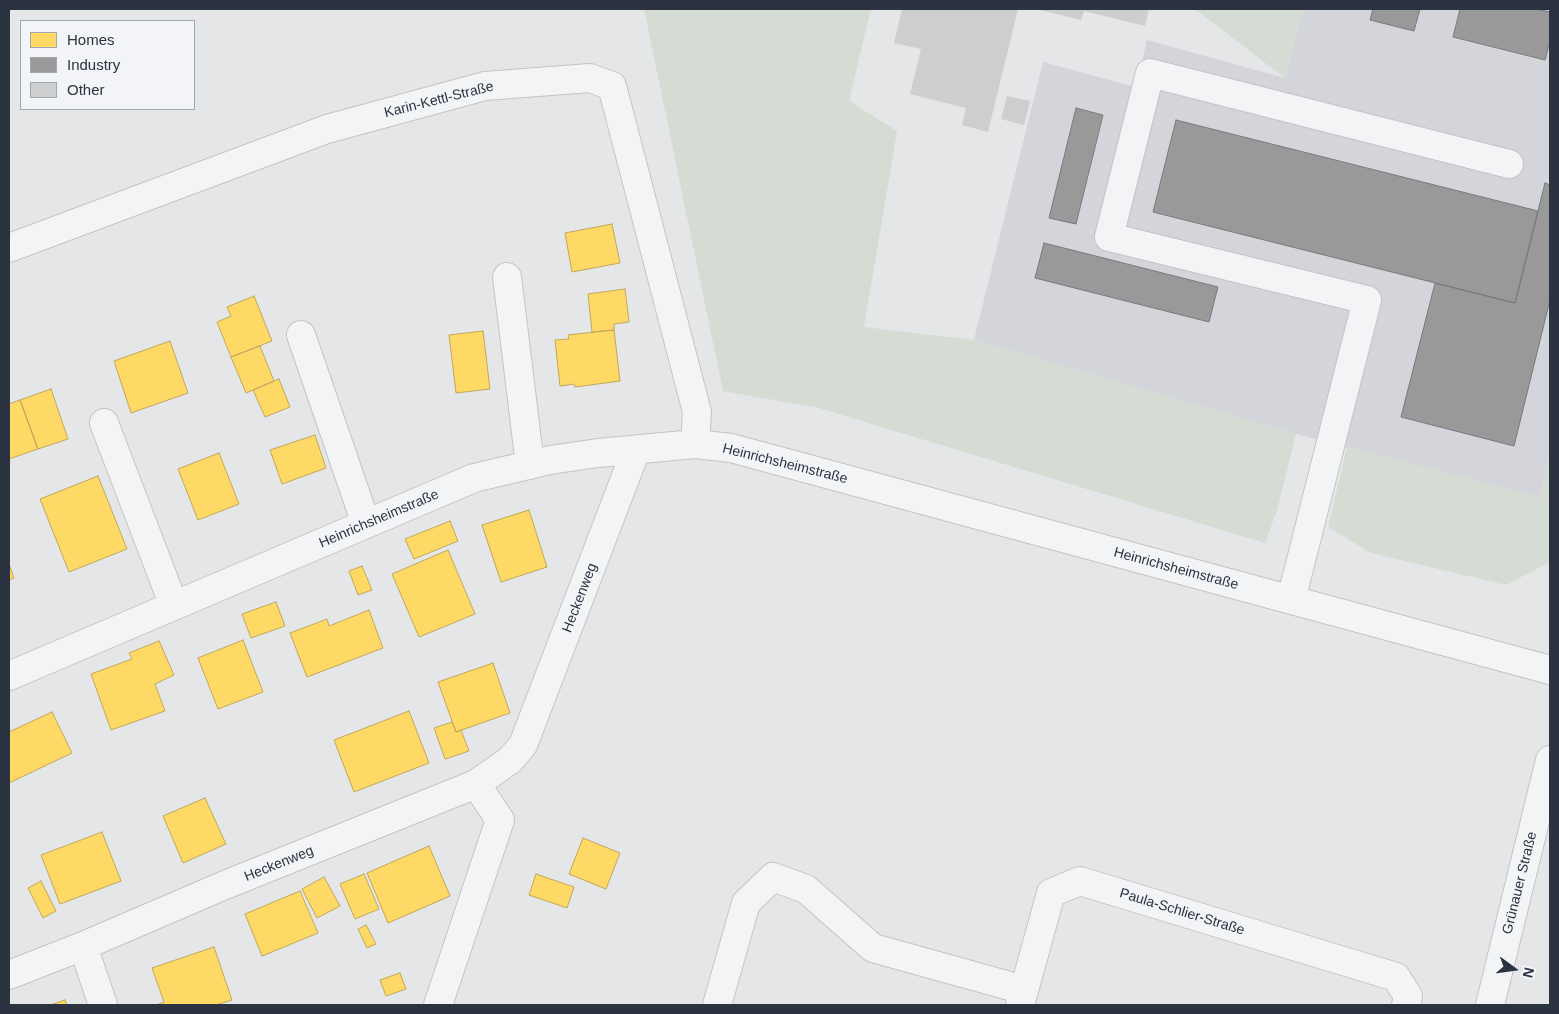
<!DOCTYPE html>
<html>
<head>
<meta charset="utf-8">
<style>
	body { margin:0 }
	#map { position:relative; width:1559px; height:1014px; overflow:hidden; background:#e4e6e8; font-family:Helvetica,sans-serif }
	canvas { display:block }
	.frame { position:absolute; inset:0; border:10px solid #2b3341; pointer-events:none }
	.legend { position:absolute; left:20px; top:20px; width:175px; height:90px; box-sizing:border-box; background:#f2f4f7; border:1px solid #a2a7ae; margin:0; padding:6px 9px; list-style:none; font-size:15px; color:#2b3341 }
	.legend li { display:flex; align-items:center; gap:10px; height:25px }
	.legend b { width:25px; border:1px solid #a2a7ae }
	.north { position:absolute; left:1489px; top:944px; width:50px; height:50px; -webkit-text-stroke:4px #f2f4f7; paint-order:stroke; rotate:104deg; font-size:14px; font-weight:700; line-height:20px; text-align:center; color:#2b3341 }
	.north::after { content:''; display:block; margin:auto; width:18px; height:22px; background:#2b3341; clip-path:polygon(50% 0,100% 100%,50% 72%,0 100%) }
</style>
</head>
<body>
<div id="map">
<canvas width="1559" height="1014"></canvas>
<div class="frame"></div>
<ul class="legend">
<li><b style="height:14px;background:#ffd966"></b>Homes</li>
<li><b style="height:14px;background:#999"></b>Industry</li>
<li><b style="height:14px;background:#ccced0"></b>Other</li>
</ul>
<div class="north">N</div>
</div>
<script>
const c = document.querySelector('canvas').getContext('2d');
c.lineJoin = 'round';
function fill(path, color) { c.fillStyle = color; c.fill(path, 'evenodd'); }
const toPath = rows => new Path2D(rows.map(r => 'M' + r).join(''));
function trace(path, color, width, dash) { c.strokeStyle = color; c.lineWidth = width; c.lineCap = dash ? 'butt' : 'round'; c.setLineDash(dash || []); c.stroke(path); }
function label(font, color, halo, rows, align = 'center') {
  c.font = font + ' Helvetica,sans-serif'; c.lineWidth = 5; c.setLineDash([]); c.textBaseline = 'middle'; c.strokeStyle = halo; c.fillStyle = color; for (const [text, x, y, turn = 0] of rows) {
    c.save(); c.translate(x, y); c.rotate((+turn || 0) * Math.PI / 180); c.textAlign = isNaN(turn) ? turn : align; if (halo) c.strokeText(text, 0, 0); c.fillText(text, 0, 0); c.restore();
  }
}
fill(toPath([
	[1303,9,1550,9,1550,457,1540,497,1296,434,974,340,1043,62,1136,87,1147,40,1285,78]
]), '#d3d5db');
fill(toPath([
	[644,9,871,9,849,101,897,131,864,327,974,340,1296,434,1277,510,1265,543,819,408,723,391],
	[1195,9,1303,9,1285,78],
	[1347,447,1540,497,1550,457,1550,562,1506,585,1371,553,1328,527]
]), '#d5dcd4');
const homes = toPath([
	[612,224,620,263,572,272,565,233,612,224],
	[625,289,629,322,614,324,614,330,592,332,588,294,625,289],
	[254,296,272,341,231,357,217,322,231,316,227,307,254,296],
	[614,330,620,381,575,387,574,384,560,386,555,340,569,339,568,335,614,330],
	[483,331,490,389,456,393,449,335,483,331],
	[170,341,188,393,131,413,114,361,170,341],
	[260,346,274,381,246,393,231,357,260,346],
	[279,379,290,407,265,417,253,390,279,379],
	[51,389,68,439,38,449,20,400,51,389],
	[20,400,38,449,9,459,9,404,20,400],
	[315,435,326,468,282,484,270,450,315,435],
	[219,453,239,504,198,520,178,469,219,453],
	[98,476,127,549,69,572,40,499,98,476],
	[529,510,547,567,501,582,482,525,529,510],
	[450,521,458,541,414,559,405,539,450,521],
	[448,550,475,614,419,637,392,574,448,550],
	[9,564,14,578,9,580,9,564],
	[362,566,372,590,358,595,349,571,362,566],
	[276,602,285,626,251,638,242,614,276,602],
	[369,610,383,648,307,677,290,633,327,619,329,626,369,610],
	[243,640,263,692,218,709,198,658,243,640],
	[159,641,174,675,155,684,165,711,111,730,91,674,132,659,129,653,159,641],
	[493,663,510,713,456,732,438,682,493,663],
	[409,711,429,763,354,792,334,740,409,711],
	[52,712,72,753,9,783,9,732,52,712],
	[452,722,456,732,461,730,469,751,445,759,434,728,452,722],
	[205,798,226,844,183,863,163,816,205,798],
	[102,832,121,881,60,904,41,855,102,832],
	[583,838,620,853,606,889,569,874,583,838],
	[429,846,450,896,388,923,367,873,429,846],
	[364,874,379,909,355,919,340,884,364,874],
	[536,874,574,887,567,908,529,895,536,874],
	[324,877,340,906,317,918,302,889,324,877],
	[41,881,56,911,43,918,28,888,41,881],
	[300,891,318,933,262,956,245,914,300,891],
	[366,925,376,944,367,948,358,929,366,925],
	[214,947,232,1000,216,1005,156,1005,164,1002,152,968,214,947],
	[400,973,406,989,386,996,380,980,400,973],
	[65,1000,67,1005,50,1005,65,1000]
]);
fill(homes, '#ffd966');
trace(homes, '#bfa75b', 1);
const industry = toPath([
	[1373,9,1420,9,1414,31,1370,20,1373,9],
	[1460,9,1537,9,1550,12,1550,41,1545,60,1453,37,1460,9],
	[1076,108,1103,115,1076,224,1049,218,1076,108],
	[1176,120,1538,211,1515,303,1153,212,1176,120],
	[1545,183,1550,185,1550,300,1514,446,1401,417,1435,283,1515,303,1545,183],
	[1044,243,1218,287,1209,322,1035,278,1044,243]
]);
fill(industry, '#999');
trace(industry, '#787a7f', 1);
fill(toPath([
	[902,9,1018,9,988,132,962,125,966,108,910,94,921,49,894,43],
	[1036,9,1149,9,1145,26,1084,11,1081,20],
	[1007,96,1030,101,1024,125,1001,119]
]), '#ccced0');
const minor = toPath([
	[9,248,327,129,485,86,590,78,612,86,697,412,695,444],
	[507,277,530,465],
	[301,335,366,524],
	[104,423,174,606],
	[1291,600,1367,300,1109,237,1150,73,1509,164],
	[9,676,474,478,550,460,598,453,695,444,731,448,1550,670],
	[9,975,83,946],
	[103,1005,83,946,225,885,476,784,510,760,523,745,636,450],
	[438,1005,500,820,476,784],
	[717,1005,746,903,773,877,806,889,873,948,1024,990],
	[1020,1005,1051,893,1080,881,1396,977,1408,996,1406,1005],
	[1490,1005,1550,760]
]);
trace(minor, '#c2c4c6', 30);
trace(minor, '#f3f4f5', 28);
label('14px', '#2b3341', '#f2f4f7', [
	["Karin-Kettl-Straße",439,100,-14],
	["Heinrichsheimstraße",785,464,14],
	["Heinrichsheimstraße",379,519,-23],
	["Heinrichsheimstraße",1176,569,15],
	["Heckenweg",580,598,-69],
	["Heckenweg",279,864,-22],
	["Grünauer Straße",1520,883,-76],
	["Paula-Schlier-Straße",1182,912,17]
]);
</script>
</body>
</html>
